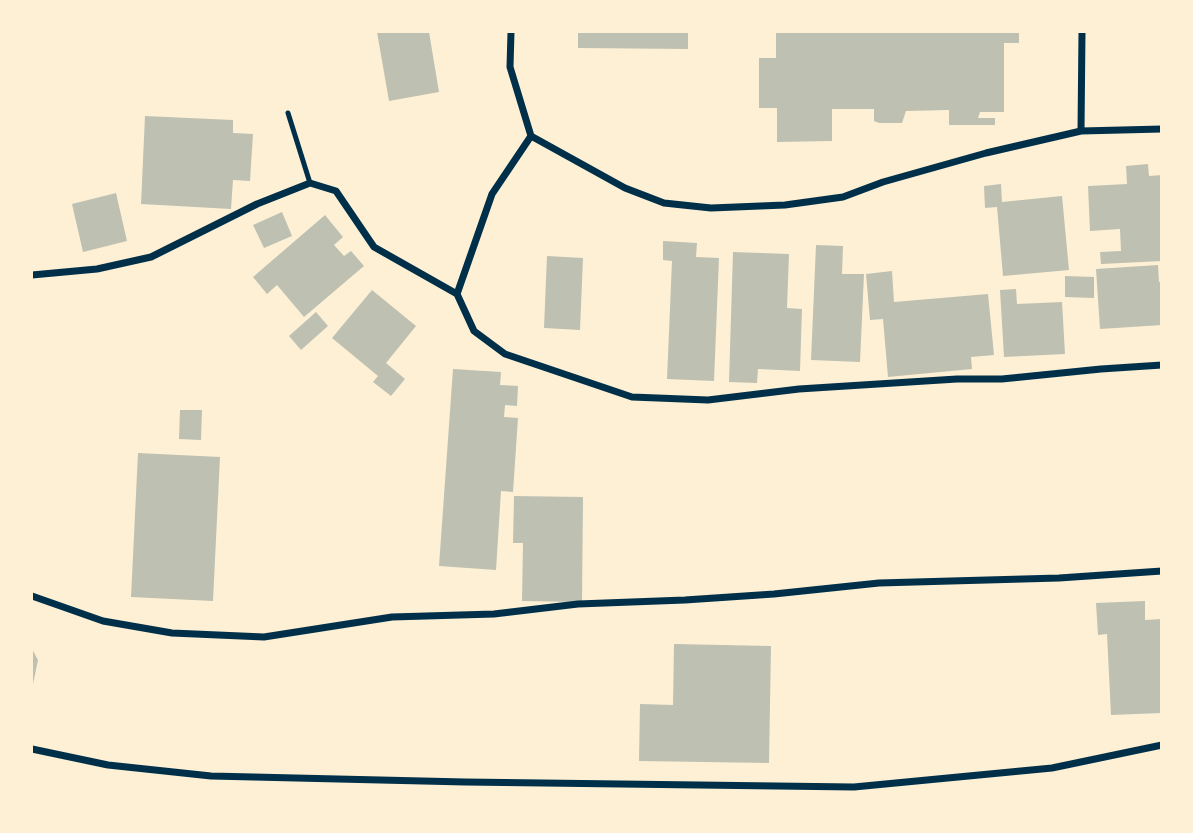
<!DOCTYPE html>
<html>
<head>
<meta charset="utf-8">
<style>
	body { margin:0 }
	#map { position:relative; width:1193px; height:833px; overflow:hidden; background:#fdf0d5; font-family:"Exo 2",sans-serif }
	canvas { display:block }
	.frame { position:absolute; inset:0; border:33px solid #fdf0d5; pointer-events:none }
</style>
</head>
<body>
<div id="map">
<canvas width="1193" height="833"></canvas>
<div class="frame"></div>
</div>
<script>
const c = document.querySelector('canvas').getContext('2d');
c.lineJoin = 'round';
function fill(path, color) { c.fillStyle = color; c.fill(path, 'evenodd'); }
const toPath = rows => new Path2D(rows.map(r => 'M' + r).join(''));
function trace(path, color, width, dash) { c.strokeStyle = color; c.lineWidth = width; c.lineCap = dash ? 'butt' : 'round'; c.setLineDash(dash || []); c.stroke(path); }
fill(toPath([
	[377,32,429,32,439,92,389,101],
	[578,32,688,32,688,49,578,48],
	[776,32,1019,32,1019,43,1004,43,1004,112,980,112,978,118,995,118,995,125,949,125,949,110,906,111,902,123,879,123,874,121,874,109,832,109,832,141,777,142,777,108,759,108,759,58,776,58],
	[145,116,233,120,233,133,253,134,250,181,233,180,231,209,141,204],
	[1148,164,1149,176,1162,175,1162,261,1101,264,1100,252,1121,251,1120,229,1090,231,1088,186,1127,184,1126,166],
	[1001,184,1002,202,1062,196,1069,270,1003,276,997,207,985,208,984,186],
	[116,193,127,241,83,252,72,204],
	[282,212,292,236,264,248,253,225],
	[325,215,343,237,334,245,344,256,351,251,364,266,304,317,277,285,267,294,253,277],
	[663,241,697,243,696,257,719,258,714,381,667,379,672,261,663,260],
	[816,245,843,246,842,274,864,274,860,362,811,360],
	[733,252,789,254,787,308,802,309,800,371,758,369,757,383,729,382],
	[547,256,583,258,580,330,544,328],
	[1158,265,1159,282,1162,282,1162,325,1100,329,1096,269],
	[892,271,894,302,988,294,994,355,971,357,972,369,888,377,883,319,870,320,866,274],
	[1065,276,1094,277,1094,298,1065,297],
	[1016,289,1017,304,1062,302,1065,354,1004,357,1000,290],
	[372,290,416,326,386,363,405,379,391,396,373,382,378,376,332,338],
	[316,312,328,326,301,350,289,336],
	[453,369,501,372,500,385,518,386,517,406,505,405,504,417,518,418,513,492,501,491,496,570,439,566],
	[180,410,202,410,201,440,179,439],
	[138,453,220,457,213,601,131,597],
	[514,496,583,497,582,602,522,601,523,543,513,543],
	[1145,601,1145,620,1162,619,1162,713,1111,715,1107,634,1098,635,1096,603],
	[674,644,771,646,769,763,639,761,640,704,673,705],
	[32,649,38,660,33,684,32,684]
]), '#bec0b2');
trace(toPath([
	[288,113,310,183]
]), '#003049', 5);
trace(toPath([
	[511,32,510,67,531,136],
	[1081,131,1082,32],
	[531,136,492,194,457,294,474,331,505,354,632,397,708,400,799,389,957,379,1002,379,1101,369,1162,365],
	[531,136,625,188,664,203,711,208,785,205,843,197,883,182,986,153,1081,131,1162,129],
	[32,275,97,269,151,257,257,204,310,183,336,191,374,247,457,294],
	[32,596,103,621,172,633,264,637,392,617,494,614,578,604,685,600,774,594,879,583,1059,578,1162,571],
	[32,749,108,765,211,776,465,782,854,787,1052,768,1162,745]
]), '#003049', 7);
</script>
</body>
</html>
